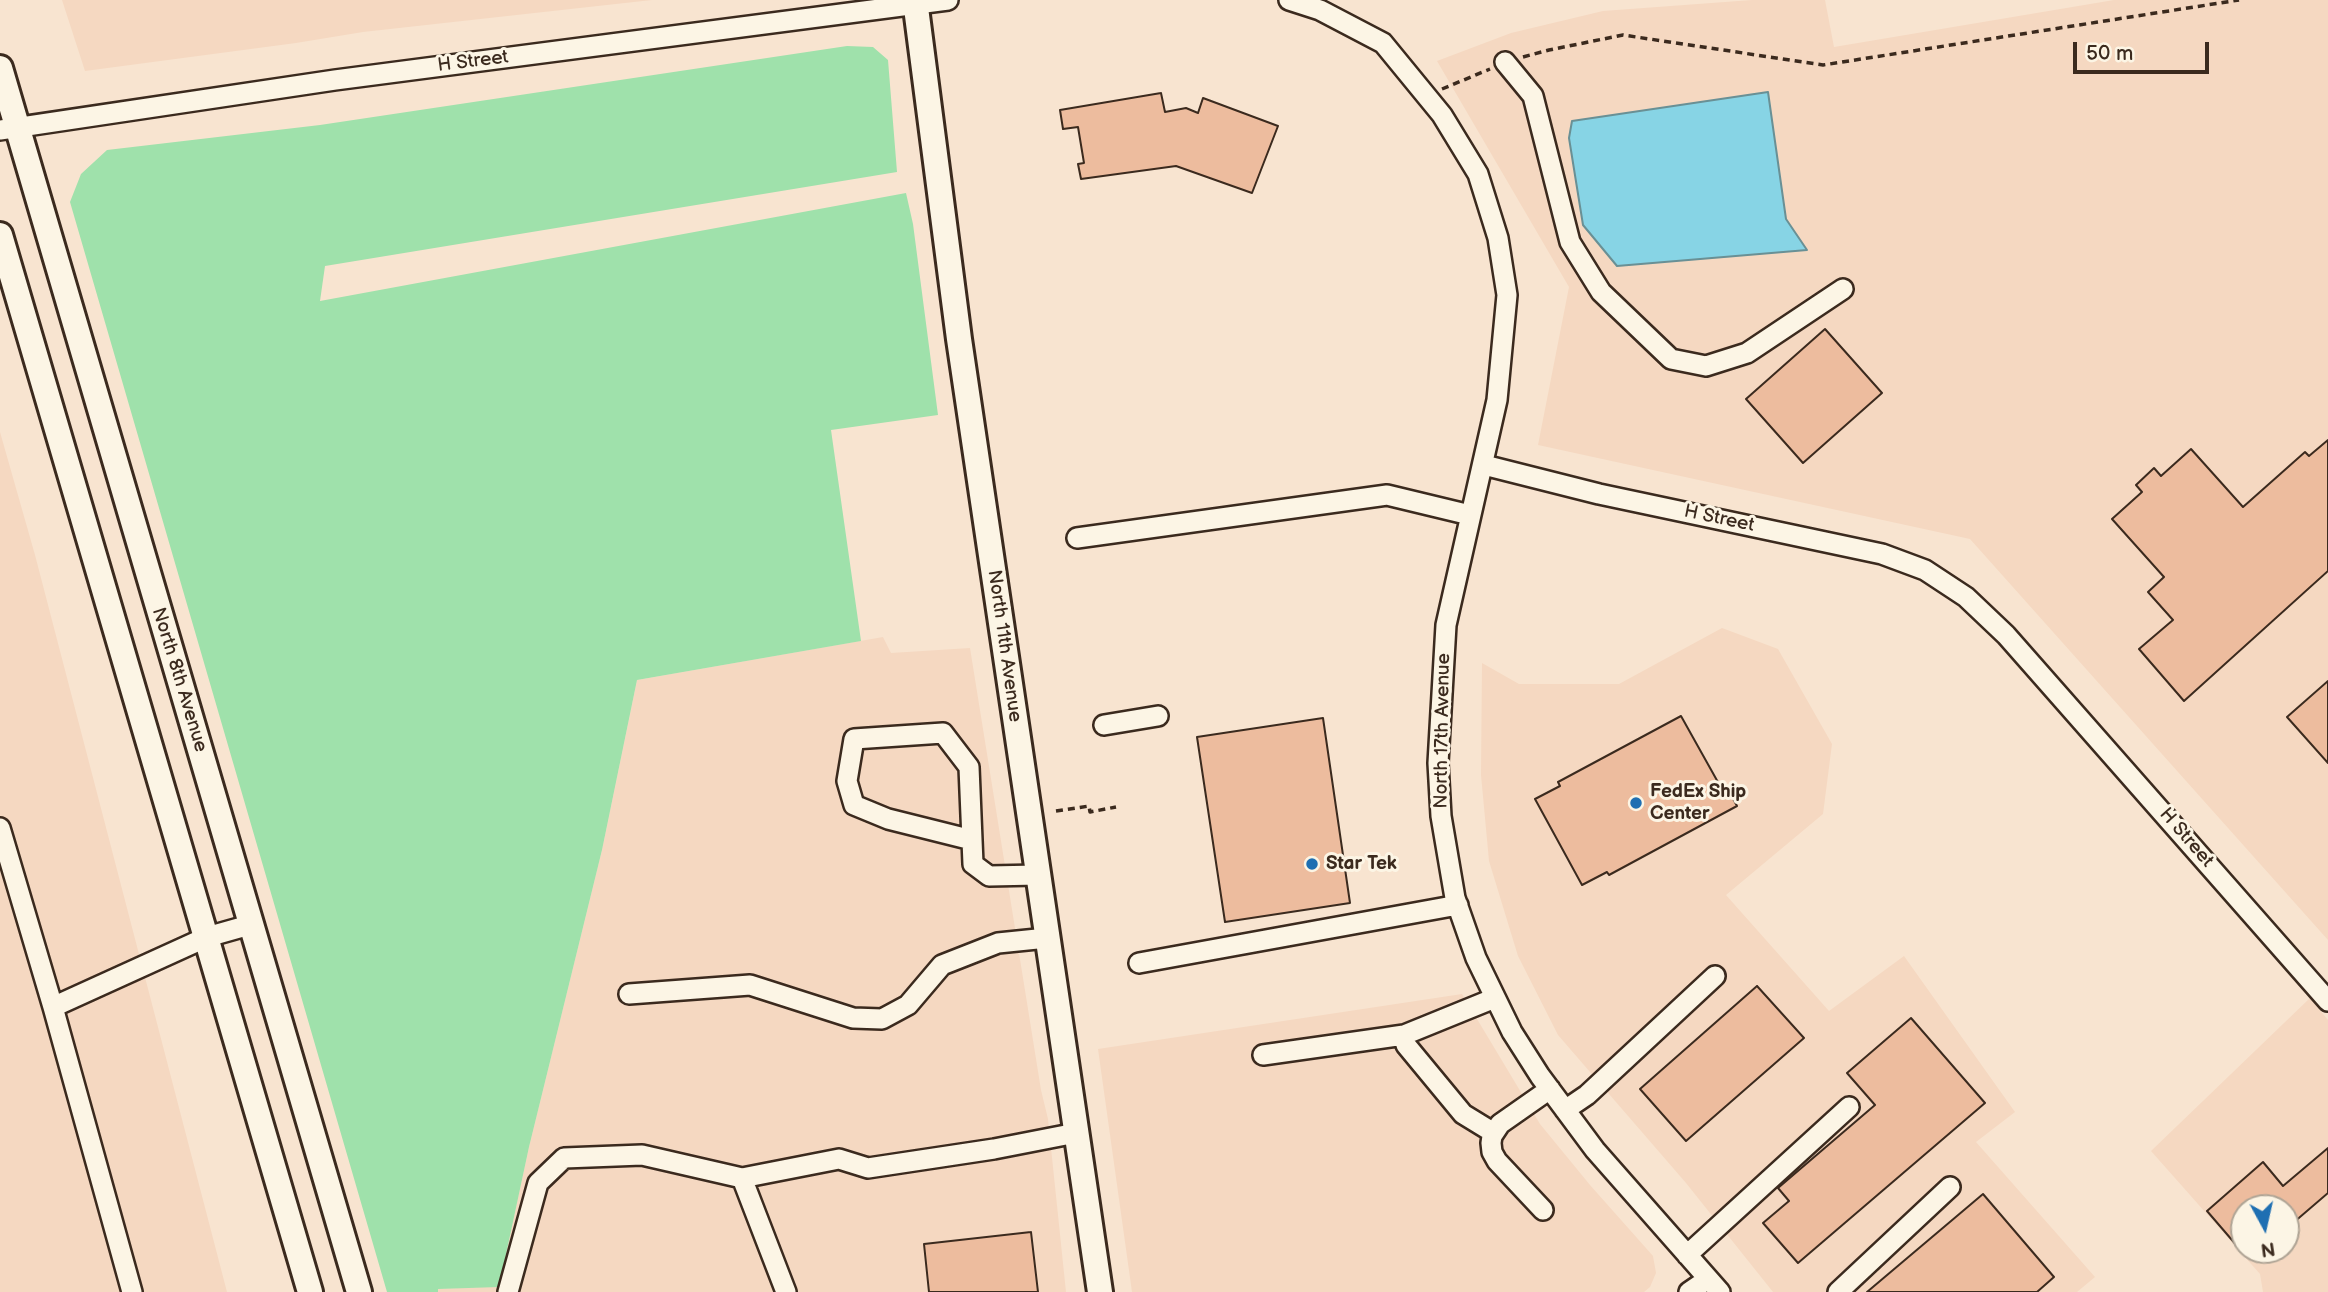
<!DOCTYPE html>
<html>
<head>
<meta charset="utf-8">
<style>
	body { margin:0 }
	#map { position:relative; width:2328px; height:1292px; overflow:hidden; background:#f8e4d0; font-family:"Balsamiq Sans",sans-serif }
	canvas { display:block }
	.north { position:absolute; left:2230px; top:1194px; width:70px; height:70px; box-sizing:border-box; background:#fcf5e5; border:2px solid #afa495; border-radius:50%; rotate:172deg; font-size:19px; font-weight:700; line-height:28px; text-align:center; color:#3b2a1e }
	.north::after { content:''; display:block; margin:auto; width:24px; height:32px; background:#1f6fb2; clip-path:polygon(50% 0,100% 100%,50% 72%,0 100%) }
	.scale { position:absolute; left:2073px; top:42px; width:136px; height:32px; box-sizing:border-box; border:4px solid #3b2a1e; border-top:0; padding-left:9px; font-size:21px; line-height:24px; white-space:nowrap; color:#3b2a1e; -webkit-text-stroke:5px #fcf5e5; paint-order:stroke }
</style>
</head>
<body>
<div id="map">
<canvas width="2328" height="1292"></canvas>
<div class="north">N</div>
<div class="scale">50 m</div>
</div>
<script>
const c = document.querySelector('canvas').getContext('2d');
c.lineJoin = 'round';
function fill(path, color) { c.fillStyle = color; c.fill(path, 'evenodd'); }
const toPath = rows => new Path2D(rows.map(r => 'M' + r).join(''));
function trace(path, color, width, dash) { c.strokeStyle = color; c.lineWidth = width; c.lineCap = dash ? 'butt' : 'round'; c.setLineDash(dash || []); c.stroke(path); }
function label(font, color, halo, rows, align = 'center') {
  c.font = font + ' "Balsamiq Sans",sans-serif'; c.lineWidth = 6; c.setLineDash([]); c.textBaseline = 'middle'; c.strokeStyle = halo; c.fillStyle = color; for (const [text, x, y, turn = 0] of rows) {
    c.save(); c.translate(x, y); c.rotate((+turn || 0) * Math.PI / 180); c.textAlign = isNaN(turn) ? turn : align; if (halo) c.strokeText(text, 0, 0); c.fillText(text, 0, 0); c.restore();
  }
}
fill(toPath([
	[62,0,652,0,363,32,296,43,85,71],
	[1752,0,1825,0,1834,47,2114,0,2328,0,2328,940,1970,539,1538,445,1569,287,1437,61,1511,33,1603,11],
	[0,432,35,555,227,1292,0,1292],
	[1722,628,1778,649,1832,744,1823,814,1726,895,1829,1011,1904,956,2015,1112,1976,1142,2095,1277,2077,1292,1773,1292,1686,1183,1558,1035,1518,956,1489,861,1481,775,1482,663,1519,684,1619,684],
	[883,637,891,653,970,648,1041,1090,1048,1119,1066,1292,438,1292,437,1289,499,1286,529,1147,602,850,637,680],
	[1462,994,1540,1124,1590,1185,1653,1256,1656,1273,1650,1287,1644,1292,1132,1292,1098,1049],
	[2310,998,2328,1020,2328,1292,2263,1292,2260,1274,2151,1151],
	[2244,1208,2286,1208,2286,1250,2244,1250]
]), '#f5d8c1');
fill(toPath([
	[847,46,873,47,888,60,897,172,325,266,320,301,906,193,913,224,938,415,831,430,861,641,637,680,602,850,529,1147,499,1287,438,1289,438,1292,387,1292,70,202,81,174,107,150,320,125]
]), '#9fe1ab');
const water = toPath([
	[1768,92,1786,219,1807,250,1617,266,1583,225,1569,138,1572,121,1768,92]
]);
fill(water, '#87d4e5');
trace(water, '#699095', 2);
const building = toPath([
	[1161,93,1165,112,1186,108,1198,113,1203,98,1278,126,1252,193,1176,166,1081,179,1078,164,1084,163,1078,127,1063,129,1060,110,1161,93],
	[1825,329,1882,393,1803,463,1746,399,1825,329],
	[2328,440,2328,571,2184,701,2139,649,2173,620,2148,592,2164,577,2112,519,2142,492,2136,485,2154,468,2161,476,2191,449,2243,507,2305,452,2309,456,2328,440],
	[2328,681,2328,763,2287,717,2328,681],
	[1681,716,1719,784,1724,782,1737,806,1609,875,1607,872,1582,885,1535,799,1560,786,1558,782,1681,716],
	[1323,718,1350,903,1225,922,1197,737,1323,718],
	[1757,986,1804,1038,1686,1141,1640,1089,1757,986],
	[1911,1018,1985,1103,1798,1263,1763,1223,1789,1201,1778,1188,1875,1105,1847,1073,1911,1018],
	[2328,1148,2328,1193,2286,1229,2286,1208,2244,1208,2244,1254,2207,1211,2263,1162,2283,1186,2328,1148],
	[1983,1194,2054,1277,2037,1292,1867,1292,1983,1194],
	[1031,1232,1038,1292,929,1292,924,1244,1031,1232]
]);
fill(building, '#edbc9e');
trace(building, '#3b2a1e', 2);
const minor = toPath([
	[1289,0,1320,10,1383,43,1442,115,1478,174,1498,238,1507,295,1497,400,1446,625,1438,763,1441,816,1455,898,1476,958,1512,1032,1540,1076,1595,1150,1720,1292],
	[1505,62,1533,96,1570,242,1601,292,1671,359,1706,366,1747,353,1843,289],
	[0,130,335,80,948,0],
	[1484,465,1599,494,1882,554,1925,570,1966,597,2006,635,2328,1001],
	[1077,538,1387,495,1470,515],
	[1104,725,1158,716],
	[0,828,53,1007,207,937,253,924],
	[972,840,969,767,943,733,854,739,847,781,854,805,888,819,972,840,973,864,989,876,1038,875],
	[1139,963,1458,905],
	[629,994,750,985,853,1018,882,1019,908,1005,942,965,998,943,1047,938],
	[53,1007,132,1292],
	[1404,1035,1406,1045,1463,1114,1494,1133],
	[1263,1055,1404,1035,1495,998],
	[1565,1110,1587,1095,1715,976],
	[1543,1210,1497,1161,1492,1152,1491,1143,1492,1136,1500,1124,1550,1089],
	[1687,1255,1849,1107],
	[508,1292,538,1183,564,1158,642,1155,742,1178],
	[786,1292,742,1178,839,1159,868,1168,994,1149,1076,1133],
	[1689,1292,1708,1279],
	[1838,1292,1950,1187]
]);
const major = toPath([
	[915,0,959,339,1100,1292],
	[0,68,359,1292],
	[0,235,310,1292]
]);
trace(minor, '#3b2a1e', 24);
trace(major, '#3b2a1e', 30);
trace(toPath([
	[1523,57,1549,50,1623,35,1823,65,2239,0],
	[1442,89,1490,69],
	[1056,811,1089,806,1090,812,1116,807]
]), '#3b2a1e', 3.5, [7, 5]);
trace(minor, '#fcf5e5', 19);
trace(major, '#fcf5e5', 24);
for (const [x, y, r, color] of [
	[1636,803,7,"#1f6fb2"],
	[1312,864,7,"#1f6fb2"]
]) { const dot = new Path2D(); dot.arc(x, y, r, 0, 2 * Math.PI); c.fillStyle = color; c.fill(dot); trace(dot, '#fcf5e5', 2.5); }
label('19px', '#3b2a1e', '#fcf5e5', [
	["H Street",473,62,-7],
	["H Street",1719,519,12],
	["North 11th Avenue",1004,646,82],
	["North 8th Avenue",179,680,73],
	["North 17th Avenue",1443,731,-89],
	["H Street",2186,838,49]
]);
label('bold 19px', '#3b2a1e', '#fcf5e5', [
	["FedEx Ship",1650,792],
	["Center",1650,814],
	["Star Tek",1326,864]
], 'left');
</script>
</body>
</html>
